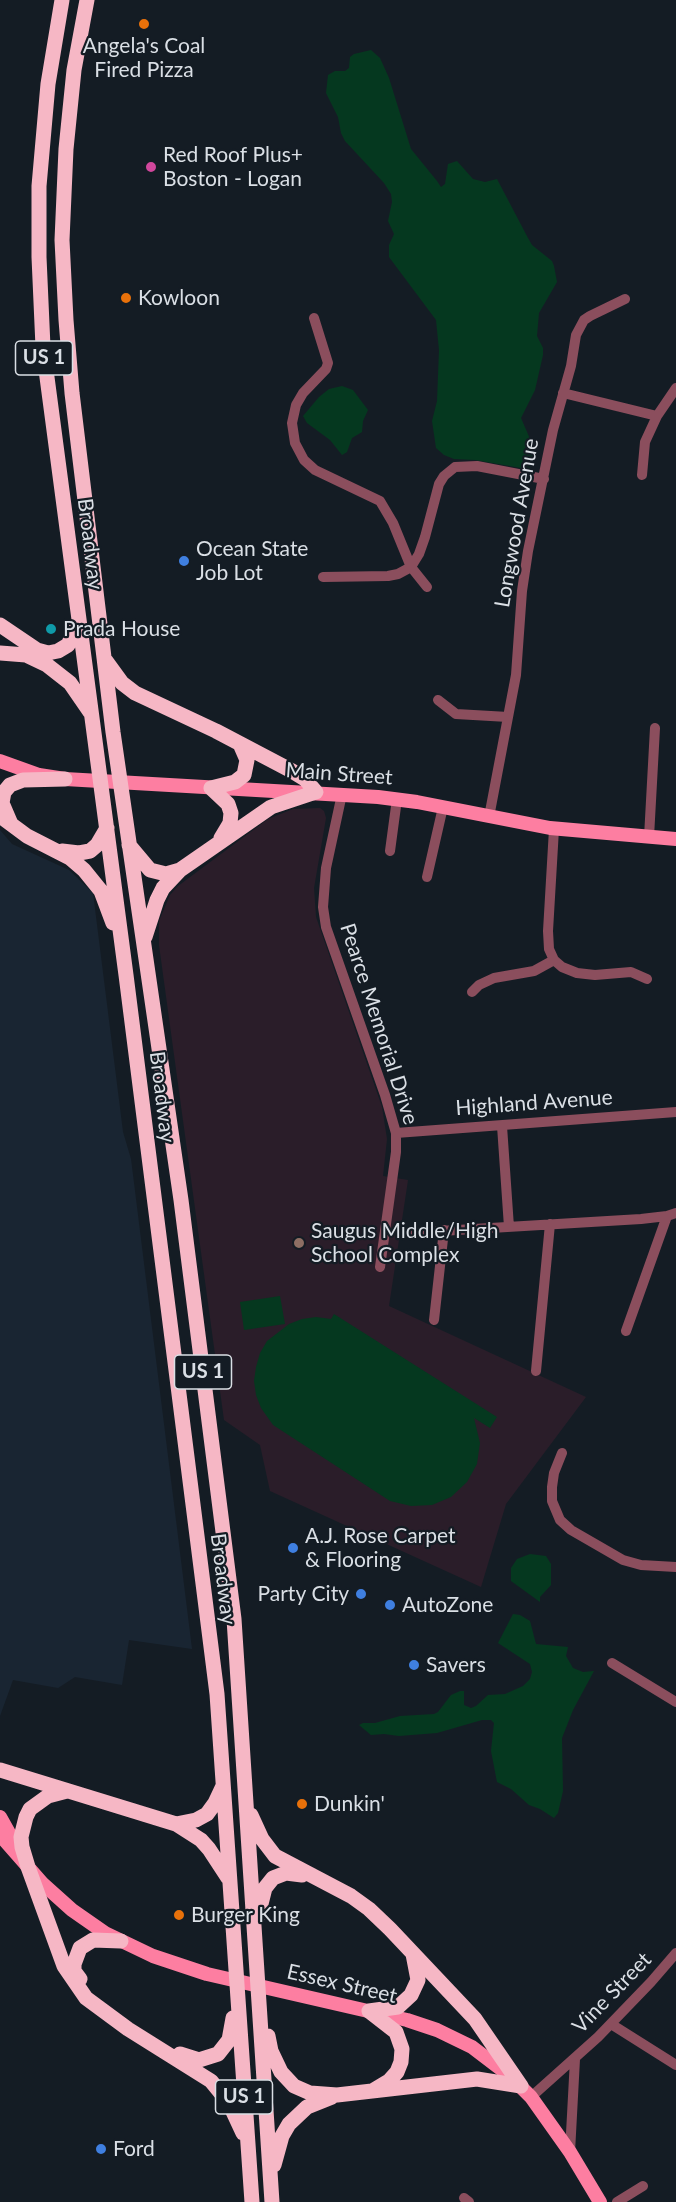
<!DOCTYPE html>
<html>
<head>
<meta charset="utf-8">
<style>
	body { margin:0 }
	canvas { display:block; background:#141c24 }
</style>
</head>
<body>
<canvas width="676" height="2202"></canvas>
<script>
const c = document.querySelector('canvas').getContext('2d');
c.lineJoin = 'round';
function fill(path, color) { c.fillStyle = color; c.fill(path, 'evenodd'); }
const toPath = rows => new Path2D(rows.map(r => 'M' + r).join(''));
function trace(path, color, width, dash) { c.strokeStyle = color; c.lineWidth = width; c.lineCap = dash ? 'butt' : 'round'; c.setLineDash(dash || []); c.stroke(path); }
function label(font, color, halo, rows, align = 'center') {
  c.font = font + ' Lato,sans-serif'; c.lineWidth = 4.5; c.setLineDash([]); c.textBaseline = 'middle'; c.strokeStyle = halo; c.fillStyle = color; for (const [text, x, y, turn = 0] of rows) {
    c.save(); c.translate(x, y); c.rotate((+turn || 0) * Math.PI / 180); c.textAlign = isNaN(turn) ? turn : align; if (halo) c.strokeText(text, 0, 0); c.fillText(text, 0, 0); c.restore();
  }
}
fill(toPath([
	[0,830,12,844,69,870,93,893,123,1132,131,1159,192,1649,129,1640,122,1685,75,1677,58,1688,13,1680,0,1716]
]), '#192532');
fill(toPath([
	[320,808,324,811,326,818,314,888,316,917,382,1107,387,1139,383,1176,408,1180,389,1306,586,1397,506,1504,481,1587,270,1491,260,1445,224,1420,159,945,159,921,170,895,178,886,268,819,293,809]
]), '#2a1d29');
fill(toPath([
	[371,50,380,58,389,78,411,149,437,181,441,187,445,184,448,164,457,161,473,179,485,182,497,179,528,238,532,245,552,261,554,266,557,282,539,313,537,336,543,348,543,355,535,390,521,418,537,455,533,466,527,469,475,460,454,459,444,455,436,448,432,421,437,401,439,350,436,320,389,257,389,245,394,234,388,221,392,202,391,194,384,183,345,141,341,133,338,117,326,93,328,75,335,71,345,71,349,68,350,57,354,54],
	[342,386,353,390,368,410,363,421,362,432,352,438,347,452,342,455,330,440,307,423,303,416,319,397,329,389],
	[280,1296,285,1324,244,1330,240,1302],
	[334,1314,497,1417,490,1428,474,1418,480,1443,477,1464,467,1482,451,1497,432,1505,411,1506,390,1501,273,1425,261,1408,256,1395,254,1381,256,1367,260,1353,267,1341,289,1324,302,1319,316,1317,331,1319],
	[530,1554,546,1556,551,1564,551,1585,540,1597,540,1602,511,1581,511,1568,517,1559],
	[513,1614,520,1615,530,1621,536,1644,568,1647,566,1656,573,1668,583,1672,594,1671,573,1710,562,1738,563,1791,558,1813,554,1818,540,1809,529,1805,511,1789,497,1782,491,1751,494,1723,491,1720,482,1720,437,1733,399,1736,384,1734,371,1735,359,1725,363,1723,375,1723,400,1716,434,1714,438,1712,451,1695,460,1691,464,1691,464,1705,471,1708,476,1706,488,1695,505,1694,523,1686,530,1679,532,1672,530,1664,498,1643]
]), '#05381f');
trace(toPath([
	[314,318,328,363,326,369,303,393,296,405,292,423,295,443,304,460,315,470,380,501,393,523,411,567,427,587],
	[563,393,657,416],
	[642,475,645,442,657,416,676,388],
	[323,577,388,576,398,574,411,567,419,554,425,537,439,484,444,476,455,467,477,466,544,479],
	[438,700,456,714,508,717],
	[342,794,326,868,323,907,326,927,385,1095,396,1133,396,1152,380,1267],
	[489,817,516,675,522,591,528,551,553,430,571,366,576,335,584,320,590,316,625,299],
	[649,837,655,728],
	[390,851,397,799],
	[427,877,443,807],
	[554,960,562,967,577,973,595,975,631,972,647,979],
	[472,992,479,985,494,978,534,971,554,960,549,949,548,931,554,829],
	[502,1126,509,1227],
	[396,1133,676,1112],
	[407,1233,641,1219,667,1216,676,1213],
	[434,1320,444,1230],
	[626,1331,667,1216],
	[536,1371,550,1224],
	[562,1453,554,1473,552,1487,552,1501,560,1520,571,1530,623,1560,641,1565,676,1567],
	[612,1663,676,1702],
	[611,2024,676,2065],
	[531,2097,598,2037,651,1982,676,1953],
	[570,2152,575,2059],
	[464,2198,469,2202],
	[617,2202,643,2186]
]), '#8b4e5d', 10);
trace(toPath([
	[0,761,39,775,65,779,378,797,417,802,550,828,676,839],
	[0,1817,14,1842],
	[0,1835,43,1884,72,1910,105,1933,153,1956,207,1974,407,2020,437,2030,472,2047,510,2076,531,2097,570,2152,600,2202]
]), '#fd7ea1', 14);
trace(toPath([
	[62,0,48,84,39,186,39,257,43,347,126,975,217,1694,252,2202],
	[87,0,74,70,66,149,62,240,66,320,72,393,113,732,181,1200,234,1619,272,2202],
	[0,625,37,650,48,653,58,651,68,645,79,622],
	[0,653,26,655,47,665,70,683,90,712],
	[106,661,122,683,135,693,216,731,292,771,305,779,316,792,271,807,180,870,163,888,157,900,145,937],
	[211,788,235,782,244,775,247,760,240,744],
	[211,788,228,804,231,813,230,823,221,838],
	[0,816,27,836,70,858,84,870,101,891,113,923],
	[11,824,2,803,4,792,10,785,23,780,65,779],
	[129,845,150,870,166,874,180,870],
	[62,851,79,853,90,851,97,845,107,828],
	[0,1770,176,1824,201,1840,209,1849,228,1878],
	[67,1791,48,1796,30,1809,26,1817,21,1837,22,1847,28,1867,64,1966,86,1998,128,2029,211,2081,229,2103,243,2133],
	[251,1815,262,1839,275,1856,351,1896,369,1909,390,1929,475,2019,521,2086],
	[176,1824,196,1820,207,1814,215,1803,223,1786],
	[258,1916,265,1888,273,1878,286,1873,302,1875],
	[80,1979,74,1971,74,1964,80,1948,93,1940,121,1941],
	[369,2011,396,2032,402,2049,401,2062,397,2072,389,2081,374,2090],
	[369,2011,398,2007,411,1995,418,1980,413,1954],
	[268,2036,271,2051,281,2072,294,2086,310,2093,337,2095,477,2079,521,2086],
	[180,2054,199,2060,218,2054,229,2040,233,2018],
	[274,2165,282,2136,289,2124,307,2107,332,2097]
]), '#f6b7c5', 15);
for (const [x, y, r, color] of [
	[144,24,6,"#e8710a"],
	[151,167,6,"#d1479c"],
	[126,298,6,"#e8710a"],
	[184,561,6,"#3f7fe0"],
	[51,629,6,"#0f9aa8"],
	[299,1243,6,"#8d6e63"],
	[293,1548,6,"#3f7fe0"],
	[361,1594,6,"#3f7fe0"],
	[390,1605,6,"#3f7fe0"],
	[414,1665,6,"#3f7fe0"],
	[302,1804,6,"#e8710a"],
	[179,1915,6,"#e8710a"],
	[101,2149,6,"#3f7fe0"]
]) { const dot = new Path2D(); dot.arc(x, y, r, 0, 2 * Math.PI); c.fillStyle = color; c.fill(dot); trace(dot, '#141c24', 2); }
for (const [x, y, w] of [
	[44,358,57],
	[203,1372,57],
	[244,2097,57]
]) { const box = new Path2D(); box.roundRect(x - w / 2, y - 17, w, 34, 4.5); c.fillStyle = '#141c24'; c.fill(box); trace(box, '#dadfe5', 1.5); }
label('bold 20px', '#dadfe5', null, [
	["US 1",44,358],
	["US 1",203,1372],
	["US 1",244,2097]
]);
label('21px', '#dadfe5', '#141c24', [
	["Angela's Coal",144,46,"center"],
	["Fired Pizza",144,70,"center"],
	["Red Roof Plus+",163,155],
	["Boston - Logan",163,179],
	["Kowloon",138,298],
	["Ocean State",196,549],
	["Job Lot",196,573],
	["Prada House",63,629],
	["Saugus Middle/High",311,1231],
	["School Complex",311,1255],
	["A.J. Rose Carpet",305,1536],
	["& Flooring",305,1560],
	["Party City",349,1594,"right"],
	["AutoZone",402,1605],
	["Savers",426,1665],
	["Dunkin'",314,1804],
	["Burger King",191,1915],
	["Ford",113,2149]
], 'left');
label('21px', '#dadfe5', '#141c24', [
	["Longwood Avenue",517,523,-80],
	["Broadway",90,544,83],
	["Main Street",339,774,4],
	["Pearce Memorial Drive",379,1024,72],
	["Broadway",162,1097,83],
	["Highland Avenue",534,1103,-4],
	["Broadway",223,1579,83],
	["Essex Street",342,1984,13],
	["Vine Street",612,1993,-46]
]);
</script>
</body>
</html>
